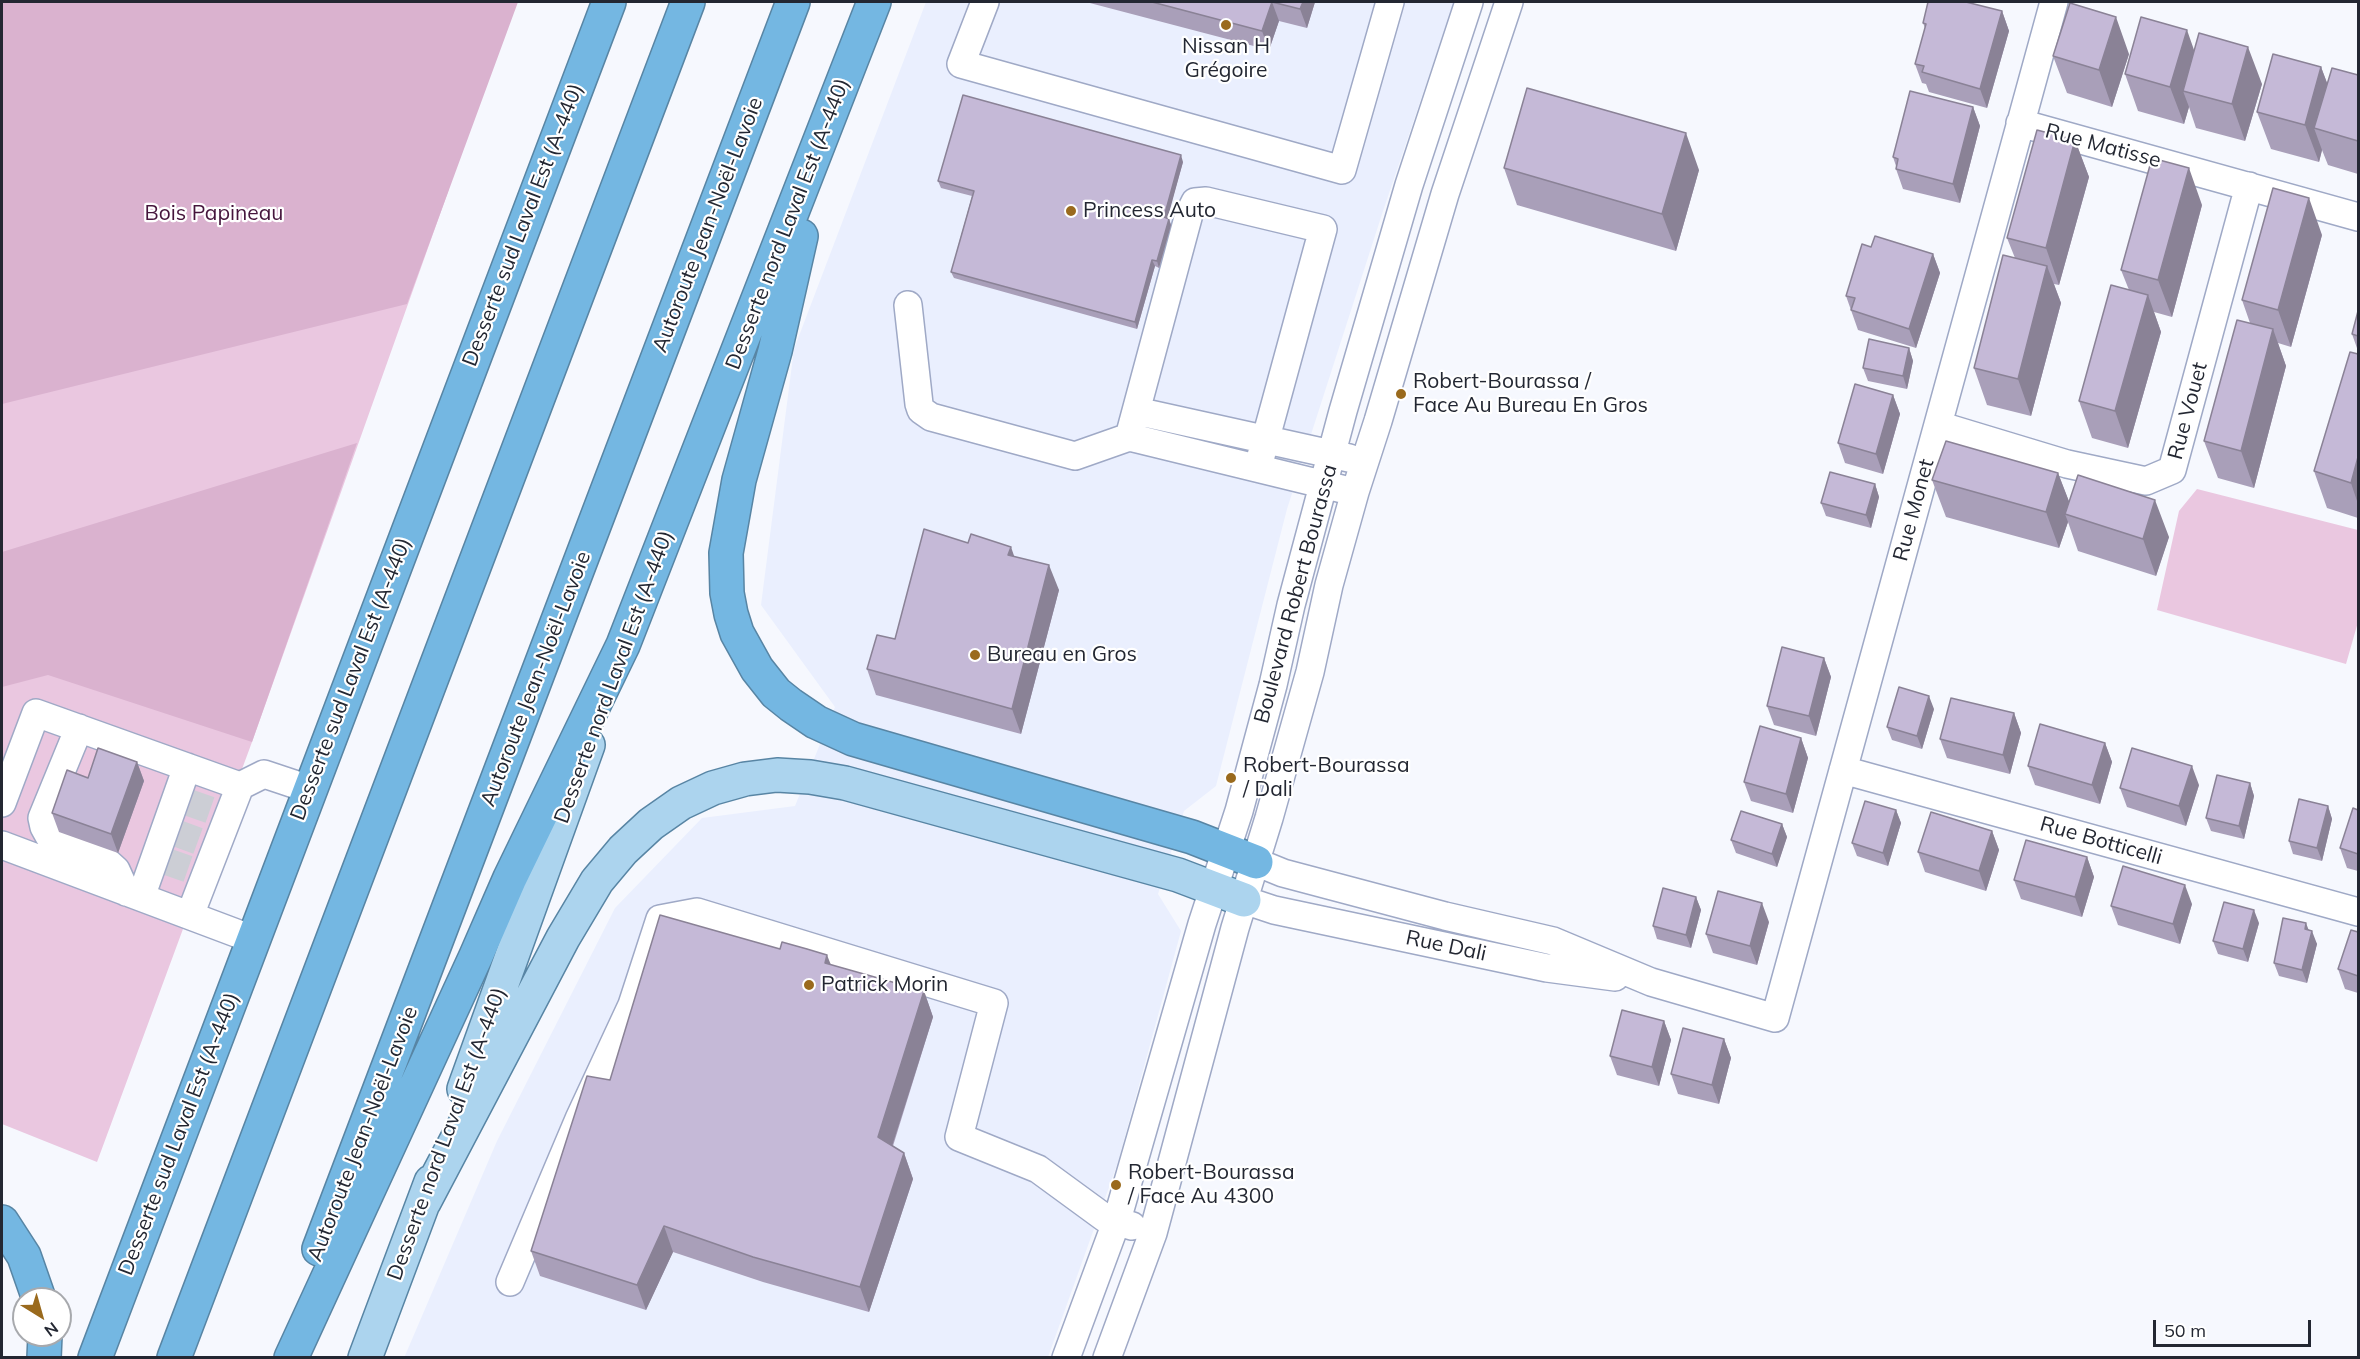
<!DOCTYPE html>
<html>
<head>
<meta charset="utf-8">
<style>
	body { margin:0 }
	#map { position:relative; width:2360px; height:1359px; overflow:hidden; background:#f6f8fe; font-family:Mulish,sans-serif }
	canvas { display:block }
	.frame { position:absolute; inset:0; border:3px solid #232732; pointer-events:none }
	.north { position:absolute; left:12px; top:1287px; width:60px; height:60px; box-sizing:border-box; background:#fff; border:2px solid #a7a9ad; border-radius:50%; rotate:143deg; font-size:16px; font-weight:700; line-height:24px; text-align:center; color:#232732 }
	.north::after { content:''; display:block; margin:auto; width:21px; height:27px; background:#9a6a1d; clip-path:polygon(50% 0,100% 100%,50% 72%,0 100%) }
	.scale { position:absolute; left:2153px; top:1320px; width:158px; height:27px; box-sizing:border-box; border:3px solid #232732; border-top:0; padding-left:8px; font-size:18px; line-height:21px; white-space:nowrap; color:#232732; -webkit-text-stroke:4px #fff; paint-order:stroke }
</style>
</head>
<body>
<div id="map">
<canvas width="2360" height="1359"></canvas>
<div class="frame"></div>
<div class="north">N</div>
<div class="scale">50 m</div>
</div>
<script>
const c = document.querySelector('canvas').getContext('2d');
c.lineJoin = 'round';
function fill(path, color) { c.fillStyle = color; c.fill(path, 'evenodd'); }
const toPath = rows => new Path2D(rows.map(r => 'M' + r).join(''));
function trace(path, color, width, dash) { c.strokeStyle = color; c.lineWidth = width; c.lineCap = dash ? 'butt' : 'round'; c.setLineDash(dash || []); c.stroke(path); }
function label(font, color, halo, rows, align = 'center') {
  c.font = font + ' Mulish,sans-serif'; c.lineWidth = 4.5; c.setLineDash([]); c.textBaseline = 'middle'; c.strokeStyle = halo; c.fillStyle = color; for (const [text, x, y, turn = 0] of rows) {
    c.save(); c.translate(x, y); c.rotate((+turn || 0) * Math.PI / 180); c.textAlign = isNaN(turn) ? turn : align; if (halo) c.strokeText(text, 0, 0); c.fillText(text, 0, 0); c.restore();
  }
}
fill(toPath([
	[926,2,1454,2,1383,211,1287,509,1216,786,1184,811,1158,894,1181,931,1118,1162,1048,1357,404,1358,497,1141,615,908,702,818,795,806,835,707,761,605,794,349]
]), '#eaeffe');
fill(toPath([
	[2,2,449,189,252,742,97,1162,2,1124],
	[2197,489,2358,530,2358,622,2346,664,2157,610,2179,511]
]), '#eac7e0');
fill(toPath([
	[2,2,518,2,407,304,2,404],
	[357,443,252,742,48,675,2,687,2,552]
]), '#dab2cf');
trace(toPath([
	[190,803,210,810],
	[179,834,198,841],
	[168,862,188,869]
]), '#ccced5', 27, [27, 14]);
const minor = toPath([
	[985,2,961,64,1342,170,1390,2],
	[2020,123,2358,217],
	[908,305,919,404,921,410,931,417,1075,456,1129,437,1342,489],
	[1136,411,1349,458],
	[1938,425,2067,464,2146,481,2172,470,2249,186],
	[1129,437,1189,214,1195,202,1206,201,1323,229,1258,467],
	[79,728,42,818,44,827,49,836,57,842,105,860,116,870,126,892],
	[1843,770,2358,912],
	[2,803,36,713,240,786,264,774,309,789],
	[2,845,252,939],
	[1256,862,1283,873,1445,916,1553,941,1651,982,1775,1018,2054,2],
	[141,897,187,767],
	[1244,900,1274,910,1547,968,1615,977],
	[190,915,240,786],
	[510,1282,579,1119,632,1005,660,919,697,912,994,1003,959,1137,1038,1169,1105,1218,1132,1226],
	[1066,1358,1117,1220,1202,924,1239,811,1273,685,1291,605,1343,411,1409,185,1469,2],
	[1107,1358,1153,1233,1235,928,1269,818,1310,672,1329,585,1355,492,1378,421,1445,194,1509,2]
]);
const major = toPath([
	[464,1089,588,745],
	[424,1202,563,938,597,881,623,850,651,824,681,803,713,788,745,779,777,775,810,777,845,783,1178,875,1244,900],
	[365,1358,431,1182]
]);
const highway = toPath([
	[801,236,775,351,739,480,726,553,727,593,731,614,737,633,757,669,776,693,791,705,816,722,853,739,1192,837,1256,862],
	[2,1222,24,1256,39,1299],
	[319,1249,793,2],
	[44,1358,45,1335],
	[95,1358,609,2],
	[174,1358,688,2],
	[291,1358,476,956,510,878,623,645,874,2]
]);
trace(minor, '#9fa9c6', 30);
trace(major, '#5885a4', 36);
trace(highway, '#5885a4', 36);
trace(minor, '#fff', 27);
trace(major, '#acd4ee', 33);
trace(highway, '#74b7e2', 33);
fill(toPath([
	[1086,2,1315,2,1307,28,1279,21,1269,50],
	[2002,11,2009,31,1987,108,1929,92,1926,84,1922,83,1915,64,1925,28,1923,23],
	[2194,50,2262,84,2245,141,2196,128,2189,107,2184,124,2138,111,2125,74],
	[2129,54,2112,107,2067,93,2053,56],
	[2321,67,2327,83,2358,75,2358,174,2328,165,2322,150,2319,162,2271,149,2257,112],
	[1973,107,1980,126,1960,203,1903,189,1896,169,1896,166,1893,157],
	[2075,140,2089,177,2059,285,2054,284,2061,303,2031,416,1987,405,1974,368,2015,258,2007,238],
	[1183,162,1167,218,1169,219,1171,225,1159,268,1155,266,1137,329,954,278,951,272,972,196,941,188,938,181],
	[1504,168,1699,170,1676,251,1517,205],
	[2202,205,2172,317,2154,312,2161,332,2128,448,2092,438,2079,401,2129,290,2121,270],
	[2322,235,2291,347,2278,343,2286,366,2254,488,2218,478,2204,441,2250,323,2242,300],
	[1871,247,1933,254,1940,273,1916,348,1858,330,1846,296],
	[2358,311,2358,351,2352,334],
	[1909,348,1913,361,1907,389,1868,381,1863,368],
	[2358,354,2358,518,2327,508,2314,471],
	[1893,395,1900,414,1883,474,1845,463,1838,443],
	[2058,473,2069,502,2169,537,2156,576,2078,551,2068,522,2059,548,1946,517,1932,480],
	[1875,484,1879,497,1871,528,1826,516,1821,503],
	[1014,556,1059,590,1021,734,876,695,867,669,895,639],
	[1824,658,1831,677,1816,736,1774,725,1767,706],
	[1934,709,1922,749,1892,740,1887,727],
	[2014,713,2021,733,2010,774,1947,758,1940,739],
	[1801,738,1808,758,1793,813,1751,801,1744,782],
	[2105,743,2112,762,2100,804,2035,785,2028,766],
	[137,762,144,781,118,853,59,832,52,813,88,778],
	[2250,783,2254,796,2244,839,2211,831,2206,818],
	[2199,785,2186,826,2127,807,2120,788],
	[2328,806,2332,819,2322,861,2293,854,2289,841],
	[1896,810,1901,823,1888,866,1857,856,1852,843],
	[2358,810,2358,871,2347,868,2340,848],
	[1782,824,1787,837,1777,867,1736,853,1731,840],
	[1992,831,1999,850,1986,891,1925,872,1918,852],
	[2087,857,2094,877,2082,917,2021,899,2014,880],
	[1696,897,1701,910,1691,948,1657,939,1653,926],
	[2192,904,2180,944,2118,925,2111,906],
	[1769,922,1757,965,1713,953,1706,934],
	[2259,923,2248,962,2218,954,2213,941],
	[2309,930,2317,944,2307,983,2279,976,2274,963],
	[2358,932,2358,993,2345,989,2338,969],
	[831,965,924,991,933,1017,893,1146,904,1153,913,1179,869,1312,763,1282,673,1252,646,1310,540,1276,531,1251,610,1080],
	[1664,1021,1671,1040,1659,1086,1617,1075,1610,1056],
	[1724,1039,1731,1058,1719,1104,1678,1094,1671,1074]
]), '#a99fb9');
fill(toPath([
	[1272,2,1279,21,1269,50,1262,31],
	[1303,2,1315,2,1307,28,1300,9],
	[2002,11,2009,31,1987,108,1980,89],
	[2116,17,2129,54,2112,107,2099,70],
	[2187,30,2200,67,2183,91,2189,107,2184,124,2170,87],
	[2248,47,2262,84,2245,141,2232,104],
	[2321,67,2335,104,2314,128,2322,150,2319,162,2305,125],
	[1973,107,1980,126,1960,203,1953,184],
	[1686,133,1699,170,1676,251,1662,214],
	[2075,140,2089,177,2059,285,2046,248],
	[1181,155,1183,162,1166,224,1164,217],
	[2189,168,2202,205,2172,317,2158,280],
	[2309,198,2322,235,2291,347,2278,310],
	[1169,219,1171,225,1159,268,1157,261],
	[1933,254,1940,273,1916,348,1909,329],
	[1152,260,1155,266,1137,329,1135,322],
	[2047,266,2061,303,2031,416,2018,379],
	[2148,295,2161,332,2128,448,2115,411],
	[2273,329,2286,366,2254,488,2241,451],
	[1909,348,1913,361,1907,389,1903,376],
	[1893,395,1900,414,1883,474,1876,454],
	[2358,457,2358,504,2351,483],
	[2058,473,2072,509,2065,514,2068,522,2059,548,2046,512],
	[1875,484,1879,497,1871,528,1866,515],
	[2155,500,2169,537,2156,576,2143,539],
	[1011,547,1020,573,1008,555],
	[1049,565,1059,590,1021,734,1012,709],
	[1824,658,1831,677,1816,736,1809,716],
	[1929,696,1934,709,1922,749,1917,736],
	[2014,713,2021,733,2010,774,2003,755],
	[1801,738,1808,758,1793,813,1786,794],
	[2105,743,2112,762,2100,804,2092,785],
	[137,762,144,781,118,853,111,834],
	[2192,766,2199,785,2186,826,2179,806],
	[2250,783,2254,796,2244,839,2239,826],
	[2328,806,2332,819,2322,861,2317,848],
	[1896,810,1901,823,1888,866,1883,853],
	[1782,824,1787,837,1777,867,1772,854],
	[1992,831,1999,850,1986,891,1979,871],
	[2087,857,2094,877,2082,917,2075,897],
	[2185,885,2192,904,2180,944,2173,924],
	[1696,897,1701,910,1691,948,1686,935],
	[1762,903,1769,922,1757,965,1750,946],
	[2254,910,2259,923,2248,962,2243,949],
	[2306,923,2311,936,2312,931,2317,944,2307,983,2302,970,2305,929],
	[827,955,837,980,825,963],
	[924,991,933,1017,887,1162,878,1137],
	[1664,1021,1671,1040,1659,1086,1652,1067],
	[1724,1039,1731,1058,1719,1104,1712,1085],
	[904,1153,913,1179,869,1312,860,1287],
	[664,1226,673,1252,646,1310,637,1285]
]), '#8a8296');
const building = toPath([
	[1152,2,1303,2,1300,9,1272,2,1262,31,1152,2],
	[1928,2,1966,2,2002,11,1980,89,1922,72,1924,66,1915,64,1926,24,1923,23,1928,2],
	[2070,3,2116,17,2099,70,2053,56,2070,3],
	[2141,17,2187,30,2170,87,2125,74,2141,17],
	[2199,33,2248,47,2232,104,2183,91,2199,33],
	[2273,54,2321,67,2305,125,2257,112,2273,54],
	[2332,68,2358,75,2358,141,2314,128,2332,68],
	[1527,88,1686,133,1662,214,1504,168,1527,88],
	[1910,91,1973,107,1953,184,1896,169,1898,159,1893,157,1910,91],
	[963,95,1181,155,1164,217,1169,219,1157,261,1152,260,1135,322,951,272,974,191,938,181,963,95],
	[2037,130,2075,140,2046,248,2007,238,2037,130],
	[2152,158,2189,168,2158,280,2121,270,2152,158],
	[2273,188,2309,198,2278,310,2242,300,2273,188],
	[1875,236,1933,254,1909,329,1851,310,1855,298,1846,296,1862,244,1871,247,1875,236],
	[2003,255,2047,266,2018,379,1974,368,2003,255],
	[2111,285,2148,295,2115,411,2079,401,2111,285],
	[2358,311,2358,336,2352,334,2358,311],
	[2237,320,2273,329,2241,451,2204,441,2237,320],
	[1869,339,1909,348,1903,376,1863,368,1869,339],
	[2350,352,2358,354,2358,457,2351,483,2314,471,2350,352],
	[1855,384,1893,395,1876,454,1838,443,1855,384],
	[1946,441,2058,473,2046,512,1932,480,1946,441],
	[1830,472,1875,484,1866,515,1821,503,1830,472],
	[2078,475,2155,500,2143,539,2065,514,2078,475],
	[924,529,968,543,971,534,1011,547,1008,555,1049,565,1012,709,867,669,877,635,895,639,924,529],
	[1782,647,1824,658,1809,716,1767,706,1782,647],
	[1899,687,1929,696,1917,736,1887,727,1899,687],
	[1951,698,2014,713,2003,755,1940,739,1951,698],
	[2040,724,2105,743,2092,785,2028,766,2040,724],
	[1760,726,1801,738,1786,794,1744,782,1760,726],
	[98,748,137,762,111,834,52,813,67,770,88,778,98,748],
	[2132,748,2192,766,2179,806,2120,788,2132,748],
	[2217,775,2250,783,2239,826,2206,818,2217,775],
	[2299,799,2328,806,2317,848,2289,841,2299,799],
	[1865,801,1896,810,1883,853,1852,843,1865,801],
	[2353,808,2358,810,2358,854,2340,848,2353,808],
	[1741,811,1782,824,1772,854,1731,840,1741,811],
	[1931,812,1992,831,1979,871,1918,852,1931,812],
	[2026,840,2087,857,2075,897,2014,880,2026,840],
	[2123,866,2185,885,2173,924,2111,906,2123,866],
	[1663,888,1696,897,1686,935,1653,926,1663,888],
	[1718,891,1762,903,1750,946,1706,934,1718,891],
	[2224,902,2254,910,2243,949,2213,941,2224,902],
	[660,915,780,949,782,942,807,949,827,955,825,963,924,991,878,1137,904,1153,860,1287,753,1257,664,1226,637,1285,531,1251,587,1076,610,1080,660,915],
	[2283,918,2306,923,2305,929,2312,931,2302,970,2274,963,2283,918],
	[2351,930,2358,932,2358,976,2338,969,2351,930],
	[1622,1010,1664,1021,1652,1067,1610,1056,1622,1010],
	[1683,1028,1724,1039,1712,1085,1671,1074,1683,1028]
]);
fill(building, '#c5b9d7');
trace(building, '#8a8296', 1.5);
for (const [x, y, r, color] of [
	[1226,25,6,"#9a6a1d"],
	[1071,211,6,"#9a6a1d"],
	[1401,394,6,"#9a6a1d"],
	[975,655,6,"#9a6a1d"],
	[1231,778,6,"#9a6a1d"],
	[809,985,6,"#9a6a1d"],
	[1116,1185,6,"#9a6a1d"]
]) { const dot = new Path2D(); dot.arc(x, y, r, 0, 2 * Math.PI); c.fillStyle = color; c.fill(dot); trace(dot, '#fff', 2); }
label('21px', '#232732', '#fff', [
	["Nissan H",1226,47,"center"],
	["Grégoire",1226,71,"center"],
	["Princess Auto",1083,211],
	["Robert-Bourassa /",1413,382],
	["Face Au Bureau En Gros",1413,406],
	["Bureau en Gros",987,655],
	["Robert-Bourassa",1243,766],
	["/ Dali",1243,790],
	["Patrick Morin",821,985],
	["Robert-Bourassa",1128,1173],
	["/ Face Au 4300",1128,1197]
], 'left');
label('21px', '#232732', '#fff', [
	["Rue Matisse",2103,146,15],
	["Desserte nord Laval Est (A-440)",788,224,-69],
	["Desserte sud Laval Est (A-440)",523,225,-69],
	["Autoroute Jean-Noël-Lavoie",708,225,-69],
	["Rue Vouet",2188,411,-75],
	["Rue Monet",1914,510,-75],
	["Boulevard Robert Bourassa",1296,594,-75],
	["Desserte nord Laval Est (A-440)",614,677,-70],
	["Desserte sud Laval Est (A-440)",351,679,-69],
	["Autoroute Jean-Noël-Lavoie",536,679,-69],
	["Rue Botticelli",2101,841,16],
	["Rue Dali",1446,946,12],
	["Desserte sud Laval Est (A-440)",179,1134,-69],
	["Autoroute Jean-Noël-Lavoie",363,1134,-69],
	["Desserte nord Laval Est (A-440)",447,1134,-70]
]);
label('21px', '#45153c', '#fff', [
	["Bois Papineau",214,214]
]);
</script>
</body>
</html>
